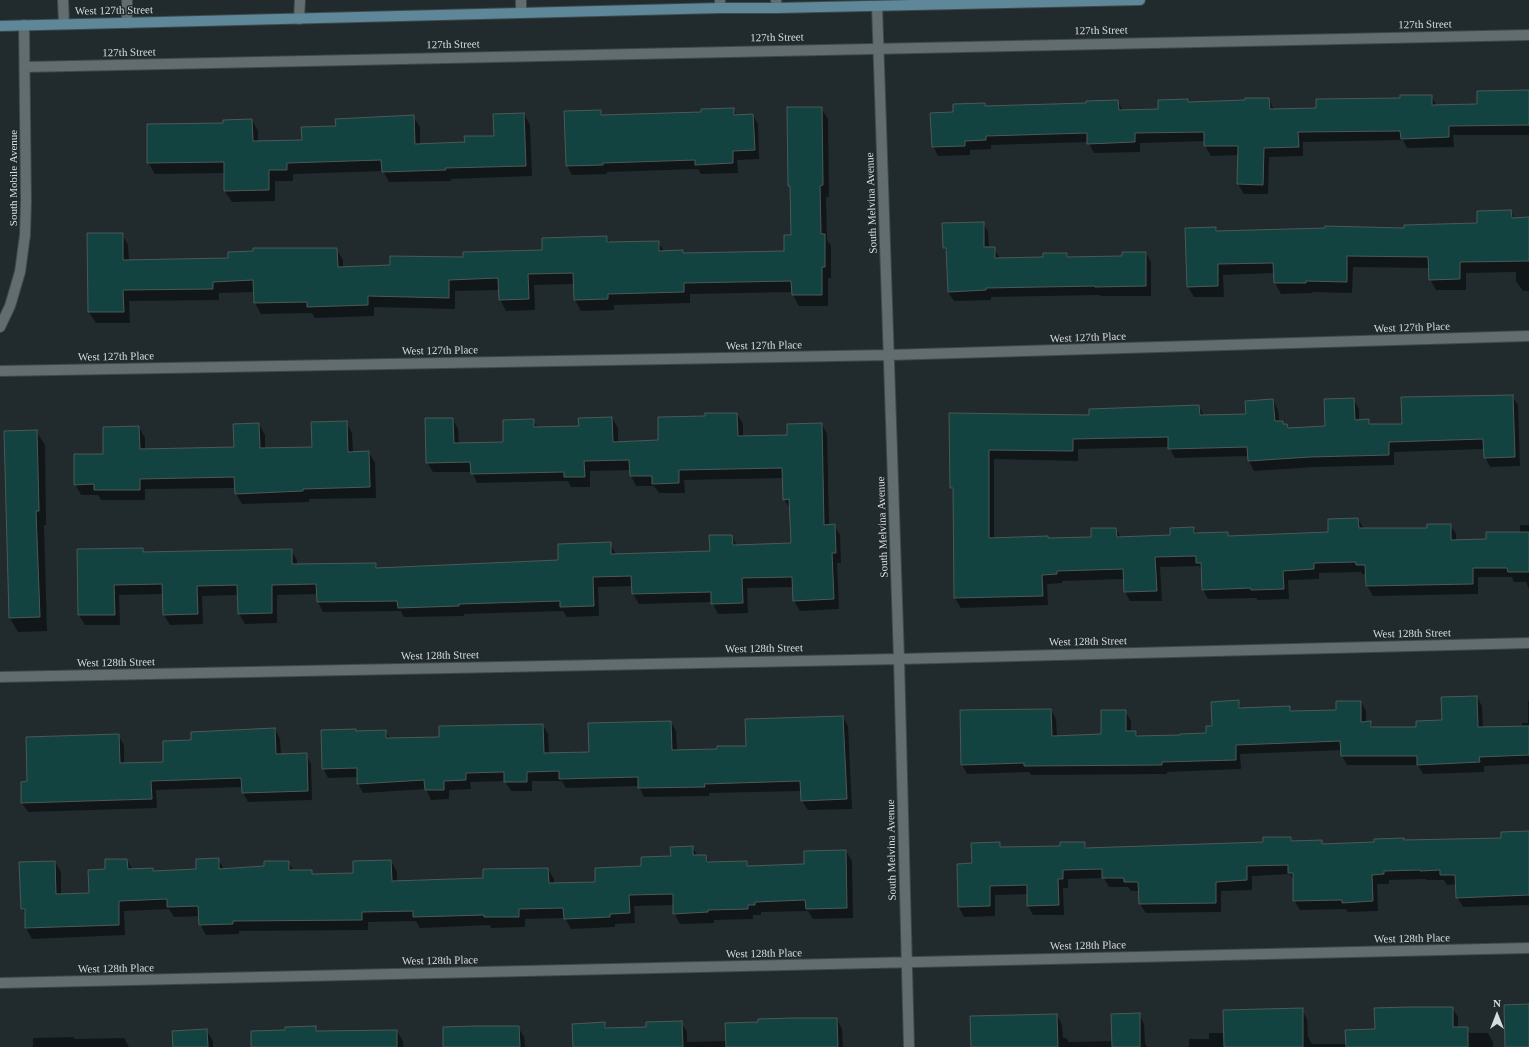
<!DOCTYPE html>
<html>
<head>
<meta charset="utf-8">
<style>
	body { margin:0 }
	#map { position:relative; width:1529px; height:1047px; overflow:hidden; background:#212b2d; font-family:Georgia,serif }
	canvas { display:block }
	.north { position:absolute; left:1477px; top:995px; width:40px; height:40px; -webkit-text-stroke:3px #212b2d; paint-order:stroke; rotate:0deg; font-size:11px; font-weight:700; line-height:16px; text-align:center; color:#d7ddde }
	.north::after { content:''; display:block; margin:auto; width:14px; height:18px; background:#d7ddde; clip-path:polygon(50% 0,100% 100%,50% 72%,0 100%) }
</style>
</head>
<body>
<div id="map">
<canvas width="1529" height="1047"></canvas>
<div class="north">N</div>
</div>
<script>
const c = document.querySelector('canvas').getContext('2d');
c.lineJoin = 'round';
function fill(path, color) { c.fillStyle = color; c.fill(path, 'evenodd'); }
const toPath = rows => new Path2D(rows.map(r => 'M' + r).join(''));
function trace(path, color, width, dash) { c.strokeStyle = color; c.lineWidth = width; c.lineCap = dash ? 'butt' : 'round'; c.setLineDash(dash || []); c.stroke(path); }
function label(font, color, halo, rows, align = 'center') {
  c.font = font + ' Georgia,serif'; c.lineWidth = 3; c.setLineDash([]); c.textBaseline = 'middle'; c.strokeStyle = halo; c.fillStyle = color; for (const [text, x, y, turn = 0] of rows) {
    c.save(); c.translate(x, y); c.rotate((+turn || 0) * Math.PI / 180); c.textAlign = isNaN(turn) ? turn : align; if (halo) c.strokeText(text, 0, 0); c.fillText(text, 0, 0); c.restore();
  }
}
fill(toPath([
	[1529,91,1529,135,1453,135,1454,147,1407,148,1403,140,1303,142,1303,156,1269,157,1268,194,1244,194,1238,184,1239,155,1211,156,1205,146,1205,141,1140,143,1140,152,1094,153,1088,142,991,145,991,149,970,150,970,155,938,156,933,146,954,113,984,104,986,107,1087,104,1118,101,1123,111,1159,110,1188,100,1189,103,1246,101,1269,99,1274,110,1317,109,1431,96,1437,106,1478,105],
	[821,108,828,119,829,197,826,197,827,240,831,246,831,278,828,278,828,306,799,306,793,295,793,292,690,294,690,303,614,305,614,310,581,311,575,300,574,284,534,285,535,310,506,311,500,299,500,290,455,291,455,309,374,307,374,316,315,318,312,313,261,314,255,303,255,292,219,293,219,300,129,301,130,323,96,323,89,312,88,234,122,234,128,245,129,261,229,259,336,249,343,260,343,267,391,266,543,251,607,237,610,243,658,242,664,251,682,251,684,254,785,252,792,236,792,191,789,186],
	[734,109,737,116,753,115,758,124,759,159,737,160,738,173,701,174,698,169,607,172,607,174,572,175,567,165,601,111,603,116,702,113],
	[524,114,530,125,532,176,451,179,451,181,389,182,383,171,293,174,293,181,275,181,275,201,232,202,225,191,225,173,155,174,148,162,224,124,252,120,258,131,258,142,303,141,337,127,413,116,420,127,420,145,466,143,495,137],
	[1511,211,1515,219,1529,218,1529,291,1523,291,1516,281,1516,272,1466,273,1466,290,1436,290,1430,279,1429,268,1353,267,1352,293,1312,292,1312,293,1281,294,1275,283,1275,273,1223,275,1224,297,1194,297,1188,287,1216,228,1218,232,1405,229,1478,224],
	[983,223,988,232,989,248,994,248,1000,259,1044,258,1067,254,1069,258,1123,257,1146,253,1151,262,1151,296,1101,296,1100,295,991,297,991,300,954,301,948,292,947,253,944,248,943,224],
	[1512,396,1518,405,1520,466,1490,467,1485,457,1484,449,1394,452,1394,465,1316,467,1254,471,1249,461,1248,456,1175,458,1169,447,1078,449,1078,461,994,459,994,539,1092,538,1116,529,1121,538,1172,536,1194,528,1198,534,1227,533,1230,537,1329,533,1358,519,1364,529,1428,529,1450,525,1456,534,1456,541,1487,540,1520,533,1520,525,1529,525,1529,589,1526,582,1514,582,1512,577,1478,577,1478,594,1373,596,1367,586,1367,574,1362,574,1361,572,1319,573,1319,579,1288,580,1289,599,1258,600,1256,598,1208,599,1203,590,1202,571,1199,566,1160,567,1162,601,1130,601,1125,591,1124,579,1062,581,1062,583,1047,584,1048,605,961,608,955,598,954,493,951,488,950,414,1090,416,1199,406,1204,416,1247,415,1273,400,1278,410,1279,422,1282,422,1284,425,1287,425,1289,429,1326,427,1353,399,1359,409,1359,421,1368,420,1371,425,1403,425],
	[737,414,743,424,743,437,788,436,822,424,827,434,829,526,834,525,840,535,841,563,837,563,839,609,800,611,794,601,793,587,747,588,748,613,718,614,712,602,639,604,633,594,633,586,598,587,599,616,567,617,563,611,464,614,464,616,404,617,401,611,323,612,318,602,318,594,277,595,277,623,245,624,239,614,238,595,202,596,203,624,170,625,164,615,164,594,119,595,120,625,85,625,79,615,78,550,142,549,144,553,291,550,297,560,297,565,376,564,378,569,559,561,610,543,616,555,711,552,732,536,737,546,792,544,790,509,784,499,783,478,684,480,685,493,659,493,654,486,636,486,631,476,630,470,590,471,590,487,571,487,568,481,477,483,472,472,433,472,427,462,453,419,458,429,459,444,504,443,533,420,538,428,580,427,612,418,618,428,618,443,659,441,706,417],
	[346,422,352,433,353,453,369,452,375,463,376,498,309,499,309,502,242,504,236,494,236,488,145,489,145,500,101,500,98,495,81,495,75,484,104,455,139,427,145,438,145,450,235,448,259,424,265,435,265,449,313,448],
	[36,431,45,445,46,525,44,525,47,631,18,632,10,618],
	[1477,697,1482,706,1483,728,1522,727,1522,723,1528,723,1528,701,1529,701,1529,764,1484,766,1484,772,1423,774,1418,765,1347,765,1342,756,1342,750,1240,754,1241,769,1167,772,1167,774,1031,775,1029,772,967,774,962,764,1051,710,1056,719,1057,737,1102,735,1125,711,1131,721,1131,732,1136,732,1139,737,1207,734,1238,702,1242,709,1289,707,1292,712,1337,711,1361,702,1366,711,1366,723,1371,722,1374,728,1417,728,1443,721],
	[843,717,848,726,852,809,808,810,802,801,802,791,709,793,709,796,644,797,639,786,566,788,562,781,532,781,532,791,511,791,505,781,470,782,471,789,449,790,449,799,431,800,426,789,363,793,358,783,358,777,328,778,323,768,355,730,357,732,385,731,390,739,440,738,543,725,548,734,549,754,590,753,671,722,676,731,677,751,718,750,747,747],
	[275,729,280,739,281,755,306,754,311,764,312,800,248,802,243,793,243,787,156,790,157,808,28,812,22,803,28,782,118,735,124,745,124,764,164,763,192,741],
	[1529,832,1529,905,1463,907,1457,897,1457,884,1447,885,1444,880,1426,880,1426,879,1389,880,1389,884,1377,884,1378,911,1348,912,1346,909,1300,910,1294,900,1294,881,1290,874,1252,876,1252,890,1221,891,1221,912,1146,913,1140,904,1140,891,1131,891,1128,887,1109,887,1104,878,1068,879,1068,888,1063,888,1064,915,1033,915,1028,906,1028,894,995,895,995,916,964,917,959,907,958,865,973,864,999,843,1002,848,1061,847,1084,843,1088,849,1265,843,1290,838,1293,842,1321,841,1323,845,1502,838],
	[692,847,698,856,706,856,710,863,746,862,749,867,805,865,846,851,852,861,853,918,813,919,808,911,761,912,761,915,753,915,753,919,714,920,714,923,680,924,674,913,674,905,634,906,635,923,615,924,615,927,571,929,565,918,525,919,525,927,491,928,490,925,420,928,416,921,368,922,368,930,239,931,239,934,206,935,200,924,200,916,174,917,169,909,124,911,125,935,32,939,26,928,26,916,22,908,55,862,61,872,61,895,90,894,106,870,127,860,133,870,153,869,154,872,197,870,218,859,224,869,265,867,288,862,294,871,311,871,313,875,354,874,391,861,397,872,397,882,484,879,548,869,554,879,554,884,596,883,672,857],
	[1452,1008,1458,1017,1458,1028,1467,1028,1470,1033,1488,1033,1493,1042,1493,1047,1189,1047,1189,1039,1209,1039,1209,1033,1224,1033,1302,1010,1307,1019,1308,1037,1312,1044,1347,1044,1376,1030],
	[1139,1014,1144,1024,1145,1043,1147,1047,972,1047,1057,1015,1062,1025,1063,1038,1066,1038,1069,1042,1113,1041],
	[837,1019,842,1029,843,1047,574,1047,604,1023,608,1029,647,1028,681,1022,687,1032,687,1042,726,1041],
	[315,1027,318,1032,397,1031,403,1041,403,1047,252,1047,286,1031],
	[518,1027,524,1037,525,1047,444,1047],
	[207,1031,213,1041,213,1047,174,1047],
	[73,1037,75,1039,124,1038,129,1047,33,1047,33,1038]
]), '#0007');
const building = toPath([
	[1529,90,1529,125,1449,126,1449,137,1401,139,1400,131,1298,132,1299,147,1264,148,1263,185,1237,184,1238,146,1204,146,1204,132,1135,133,1135,142,1087,144,1087,133,986,136,986,140,965,141,965,146,932,147,930,113,953,112,953,104,985,103,985,106,1086,103,1086,101,1118,100,1119,110,1158,109,1158,100,1188,99,1188,102,1245,100,1245,98,1269,98,1270,109,1316,108,1316,99,1400,98,1400,95,1432,95,1432,105,1477,104,1477,91,1529,90],
	[787,107,822,107,823,185,820,186,821,234,825,234,825,267,822,267,822,295,792,295,791,281,684,283,684,292,608,294,608,299,574,300,573,273,528,274,529,299,499,300,498,278,449,280,449,298,368,296,368,305,307,307,307,302,254,303,253,280,213,282,213,289,123,290,124,312,88,312,87,233,123,233,123,260,228,258,228,252,253,251,253,248,337,248,338,267,390,265,390,256,463,257,463,252,542,250,542,238,607,236,607,242,659,241,659,251,683,250,683,253,784,251,784,235,791,235,790,186,788,186,787,107],
	[734,108,734,115,753,114,755,150,733,151,733,163,695,165,695,160,603,163,603,165,566,166,564,111,601,110,601,115,701,112,701,109,734,108],
	[524,113,526,166,445,168,446,170,382,172,381,160,287,163,287,170,269,170,269,190,224,191,224,162,147,163,147,124,223,123,223,120,252,119,253,141,302,140,301,127,336,126,335,119,414,115,415,144,465,142,464,136,494,136,493,114,524,113],
	[1511,210,1512,218,1529,217,1529,261,1460,262,1460,279,1429,280,1428,257,1347,256,1347,282,1306,281,1306,283,1274,283,1273,263,1218,264,1218,286,1187,287,1185,228,1216,227,1216,231,1325,228,1325,226,1404,228,1404,225,1477,223,1477,211,1511,210],
	[984,222,984,247,995,247,995,258,1043,257,1043,253,1067,253,1067,257,1122,256,1122,252,1146,252,1146,286,1095,287,1095,286,986,288,986,290,948,292,946,248,943,248,942,223,984,222],
	[1513,395,1515,457,1484,458,1483,439,1389,442,1389,455,1310,457,1248,461,1247,447,1168,449,1168,437,1073,439,1073,451,989,450,989,538,1048,536,1048,538,1091,537,1091,528,1116,528,1117,537,1170,535,1170,528,1194,527,1194,533,1228,532,1228,536,1328,532,1328,519,1358,518,1359,528,1427,528,1427,524,1451,524,1451,540,1486,539,1486,532,1529,532,1529,572,1508,572,1507,568,1473,568,1473,584,1366,586,1365,565,1356,565,1356,562,1314,563,1314,569,1283,571,1284,589,1251,590,1251,588,1202,590,1201,563,1196,563,1196,556,1155,557,1157,591,1124,592,1123,569,1057,571,1057,574,1042,575,1043,596,954,598,953,488,950,488,949,413,1089,415,1089,409,1199,405,1200,415,1246,414,1245,401,1273,399,1275,421,1283,421,1283,424,1287,424,1288,428,1325,426,1324,399,1354,398,1355,420,1369,419,1369,424,1402,424,1401,397,1513,395],
	[705,413,737,413,738,436,787,435,787,424,822,423,824,525,835,524,836,553,832,553,834,599,793,601,792,577,742,578,743,603,711,604,711,592,632,594,631,576,593,577,594,606,560,607,560,601,459,604,459,606,398,608,397,601,317,602,316,584,272,585,272,613,238,614,237,585,197,586,198,614,163,615,162,584,114,585,115,615,78,615,77,549,143,548,143,552,292,549,292,564,376,563,376,568,558,560,558,544,611,542,611,554,710,551,709,535,732,535,733,545,791,543,789,499,783,500,782,468,679,470,679,483,652,484,652,476,630,476,629,460,584,461,585,477,564,477,564,472,471,474,470,462,426,463,425,418,453,418,454,443,503,442,503,420,534,419,534,427,579,426,578,418,612,417,613,442,658,440,658,417,705,416,705,413],
	[347,421,348,452,369,451,370,487,303,489,303,491,235,494,234,477,140,479,140,490,94,490,94,484,74,485,74,454,103,454,103,427,139,426,140,449,234,447,233,424,259,423,260,448,312,447,311,422,347,421],
	[37,430,39,511,36,511,40,617,9,618,4,431,37,430],
	[1477,696,1478,727,1529,726,1529,755,1479,757,1480,762,1417,765,1417,756,1341,756,1340,741,1236,745,1236,760,1162,762,1162,765,1024,766,1024,763,961,765,960,710,1051,709,1052,736,1101,734,1101,710,1126,710,1126,731,1136,731,1136,736,1180,735,1180,734,1206,733,1206,726,1212,726,1211,702,1239,700,1239,708,1290,706,1290,711,1336,710,1336,701,1361,701,1361,722,1371,721,1371,727,1416,727,1416,721,1442,720,1441,697,1477,696],
	[843,716,847,799,801,801,800,781,704,784,705,787,638,788,638,777,559,779,559,771,527,772,527,782,504,782,504,772,466,773,466,780,444,781,444,790,425,790,424,780,357,784,357,768,322,769,321,730,356,729,356,731,386,730,386,738,439,737,439,726,543,724,544,753,589,752,588,723,671,721,672,750,717,749,717,746,746,746,745,719,843,716],
	[275,728,276,754,307,753,308,791,242,793,241,778,151,781,152,799,21,803,21,782,27,781,26,737,119,734,120,763,163,762,163,741,191,740,191,732,275,728],
	[1529,831,1529,895,1456,898,1455,875,1440,875,1440,870,1420,871,1420,870,1384,871,1384,874,1372,875,1373,901,1342,903,1342,900,1293,901,1293,873,1288,873,1288,865,1247,866,1247,880,1216,882,1216,903,1139,904,1138,882,1124,882,1124,878,1102,878,1102,869,1063,870,1063,879,1058,879,1059,905,1027,906,1027,885,990,886,990,906,958,907,957,864,972,863,971,843,1000,842,1000,847,1060,846,1060,842,1085,842,1085,848,1263,842,1263,837,1291,837,1291,841,1322,840,1322,844,1374,842,1374,839,1404,838,1404,840,1501,838,1501,832,1529,831],
	[693,846,693,855,706,855,707,862,747,861,747,866,804,864,804,851,846,850,847,908,806,909,805,900,755,902,755,905,748,905,748,909,708,910,708,912,673,914,673,894,629,895,630,913,610,914,610,917,564,919,563,908,519,909,519,917,484,917,484,915,413,917,413,911,362,912,362,920,233,921,233,924,199,925,198,906,167,907,167,899,119,901,119,925,25,928,25,909,21,909,19,862,55,861,56,894,89,893,88,870,105,869,105,859,127,859,128,869,153,868,153,871,196,869,196,859,219,858,219,869,264,866,264,861,289,861,289,870,312,870,312,874,353,873,353,861,391,860,392,881,483,878,483,869,548,868,549,883,595,882,595,868,641,866,641,857,671,856,670,847,693,846],
	[1529,1004,1529,1047,1505,1047,1504,1005,1529,1004],
	[1409,1007,1453,1007,1453,1027,1468,1027,1468,1047,1346,1047,1345,1030,1375,1029,1374,1008,1409,1007],
	[1303,1008,1303,1047,1224,1047,1223,1010,1303,1008],
	[1140,1013,1140,1047,1112,1047,1111,1014,1140,1013],
	[1057,1014,1058,1047,971,1047,970,1016,1057,1014],
	[792,1018,837,1018,838,1047,726,1047,725,1023,758,1022,758,1019,792,1018],
	[682,1021,683,1047,573,1047,572,1024,605,1022,605,1028,646,1027,646,1022,682,1021],
	[316,1026,316,1031,397,1030,397,1047,251,1047,251,1031,285,1030,285,1027,316,1026],
	[474,1026,519,1026,520,1047,443,1047,443,1027,474,1026],
	[207,1029,208,1047,173,1047,172,1031,207,1029]
]);
fill(building, '#124340');
trace(building, '#4d5857', 1);
const service = toPath([
	[63,0,64,24],
	[776,0,777,8],
	[720,8,720,0],
	[299,19,300,0],
	[127,23,127,0]
]);
const minor = toPath([
	[521,0,521,13],
	[877,6,899,659,909,1047],
	[25,67,1529,35],
	[0,327,10,306,20,272,25,235,26,201,24,25],
	[0,371,889,355,1529,336],
	[0,677,899,659,1529,643],
	[0,983,1529,948]
]);
const secondary = toPath([
	[0,26,720,8,777,8,1140,0]
]);
trace(service, '#3f4849', 12);
trace(minor, '#3f4849', 12);
trace(secondary, '#3f4849', 12);
trace(service, '#626d6f', 10);
trace(minor, '#626d6f', 10);
trace(secondary, '#5e8899', 10);
label('11px', '#d7ddde', '#212b2d', [
	["West 127th Street",114,11,-1],
	["127th Street",1425,25,-1],
	["127th Street",1101,31,-1],
	["127th Street",777,38,-1],
	["127th Street",453,45,-1],
	["127th Street",129,53,-1],
	["South Mobile Avenue",14,178,-90],
	["South Melvina Avenue",872,203,-92],
	["West 127th Place",1412,328,-2],
	["West 127th Place",1088,338,-2],
	["West 127th Place",764,346,-1],
	["West 127th Place",440,351,-1],
	["West 127th Place",116,357,-1],
	["South Melvina Avenue",883,527,-92],
	["West 128th Street",1412,634,-1],
	["West 128th Street",1088,642,-1],
	["West 128th Street",764,649,-1],
	["West 128th Street",440,656,-1],
	["West 128th Street",116,663,-1],
	["South Melvina Avenue",892,850,-91],
	["West 128th Place",1412,939,-1],
	["West 128th Place",1088,946,-1],
	["West 128th Place",764,954,-1],
	["West 128th Place",440,961,-1],
	["West 128th Place",116,969,-1]
]);
</script>
</body>
</html>
